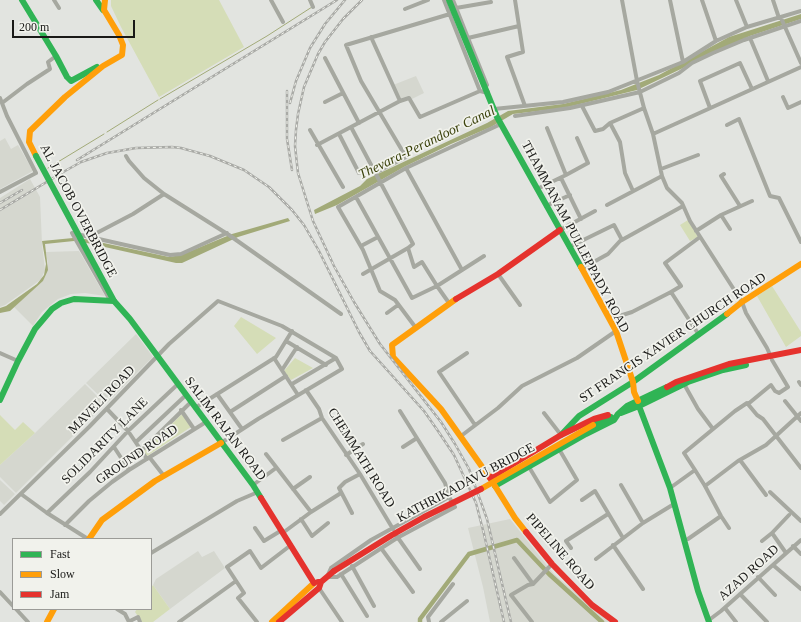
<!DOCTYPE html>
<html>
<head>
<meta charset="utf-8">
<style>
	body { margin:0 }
	#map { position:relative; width:801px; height:622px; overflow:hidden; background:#e2e4e0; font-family:Georgia,serif }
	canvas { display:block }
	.legend { position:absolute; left:12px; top:538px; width:140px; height:72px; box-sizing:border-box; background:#f1f2ec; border:1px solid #9b9b97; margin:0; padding:5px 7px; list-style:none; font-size:12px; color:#191917 }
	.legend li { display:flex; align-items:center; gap:8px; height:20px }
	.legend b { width:20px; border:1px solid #9b9b97 }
	.scale { position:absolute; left:12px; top:20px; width:123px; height:18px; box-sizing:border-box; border:2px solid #191917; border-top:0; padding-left:5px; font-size:12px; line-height:14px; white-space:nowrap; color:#191917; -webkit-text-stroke:3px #f1f2ec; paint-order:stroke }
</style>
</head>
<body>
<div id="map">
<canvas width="801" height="622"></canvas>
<ul class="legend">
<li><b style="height:5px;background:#30b455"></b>Fast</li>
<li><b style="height:5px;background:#ff9f0a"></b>Slow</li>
<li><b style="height:5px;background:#e5322d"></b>Jam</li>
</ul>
<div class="scale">200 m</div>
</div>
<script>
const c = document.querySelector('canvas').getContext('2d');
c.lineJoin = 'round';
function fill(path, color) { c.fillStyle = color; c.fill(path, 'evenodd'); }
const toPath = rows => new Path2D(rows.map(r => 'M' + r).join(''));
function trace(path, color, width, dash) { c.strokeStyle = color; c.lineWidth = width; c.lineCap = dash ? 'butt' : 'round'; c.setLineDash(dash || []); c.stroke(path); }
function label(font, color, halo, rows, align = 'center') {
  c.font = font + ' Georgia,serif'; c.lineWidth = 3.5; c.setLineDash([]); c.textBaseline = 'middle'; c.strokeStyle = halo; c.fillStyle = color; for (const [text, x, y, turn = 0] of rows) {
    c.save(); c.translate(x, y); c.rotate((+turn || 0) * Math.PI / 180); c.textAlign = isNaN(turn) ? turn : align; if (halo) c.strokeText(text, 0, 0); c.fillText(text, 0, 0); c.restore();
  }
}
fill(toPath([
	[416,76,424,93,410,100,400,99,393,85],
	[5,138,11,149,18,145,33,171,0,189,0,141],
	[30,179,40,197,42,244,45,270,41,279,36,283,5,305,0,307,0,198],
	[79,251,105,296,85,293,71,294,58,299,42,312,33,326,14,307,43,281,48,264,46,252],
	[136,334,153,357,107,403,86,383],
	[85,384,105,404,16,493,0,477,0,465,35,433],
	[0,480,15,494,4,505,0,501],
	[510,519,554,574,610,622,490,622,483,587,468,528],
	[198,551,202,557,214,551,225,568,170,609,153,585,156,579]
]), '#d5d7cf');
fill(toPath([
	[111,0,219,0,244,47,159,97,121,27,111,6],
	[688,220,698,237,690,241,680,225],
	[772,286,801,332,801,336,786,347,757,296],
	[241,317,276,338,257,354,234,326],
	[295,358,313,368,291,380,284,371],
	[182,414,191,427,147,456,144,451],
	[0,415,15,430,23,422,35,433,0,465],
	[153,585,170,609,153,622,142,622,135,612,137,609,151,609,151,588]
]), '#d5ddb7');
fill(toPath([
	[801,14,801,19,750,36,637,90,564,108,513,114,491,127,451,144,404,167,337,205,315,214,314,210,360,186,367,179,487,123,508,111,563,104,621,90,659,75,729,37],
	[288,218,290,221,238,237,182,263,176,263,87,243,74,241,45,244,48,270,43,281,10,311,0,313,0,308,6,306,37,284,44,275,46,264,42,241,73,238,85,239,169,257,181,255,232,234]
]), '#a2aa78');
trace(toPath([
	[160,99,267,36,312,7],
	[107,132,158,100],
	[48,168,104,134]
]), '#a2aa78', 1);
trace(toPath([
	[420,622,420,619,469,554,517,540,549,574,602,622]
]), '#a2aa78', 4.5);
trace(toPath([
	[54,0,59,8],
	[271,0,283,22],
	[310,0,313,7],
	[444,0,480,91,488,93,488,92],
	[453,0,468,38],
	[622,0,637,81,644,108,653,134,662,176,667,188,682,203,690,221,742,302,746,313,767,348,771,357],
	[670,0,683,62],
	[702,0,716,41],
	[736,0,747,27],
	[773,0,779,18],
	[456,8,491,2],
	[405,9,428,0],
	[781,18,801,63],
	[519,26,523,52,507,57,525,106],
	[371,37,400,101],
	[750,38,768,81],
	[325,58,359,123],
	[487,85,468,38,519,26,515,0],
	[783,97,788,108,801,102],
	[0,98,7,116,36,173,0,192],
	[325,102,343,93],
	[2,103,27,84,50,69,48,62,56,56],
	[582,106,595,131,603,129,610,123],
	[710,108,700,81,740,63,752,89],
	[494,109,563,102,608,92,683,62,716,41,747,27,801,11],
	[515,116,570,108,640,92,679,73,692,63,713,53,744,40,801,21],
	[727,125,739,119,770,196,779,198,801,242],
	[351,127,413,244,408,248,414,267,422,262,437,286,484,256],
	[310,130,343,187],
	[339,134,359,173],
	[653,134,801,67],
	[317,145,400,101,409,98,420,117,480,91],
	[126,156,129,161,144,178,164,194],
	[406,168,462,270],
	[661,169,698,155],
	[375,173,406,157,361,81,346,45,450,14],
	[724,174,721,176,740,206],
	[566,175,588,163,577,138],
	[561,178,581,219],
	[537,189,566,175,547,128],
	[633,191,625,173,620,142,610,123,644,108],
	[356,197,412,298,437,286,449,303],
	[607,205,662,176],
	[546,206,570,195],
	[721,215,730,229],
	[560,230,595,211],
	[696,231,721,215,752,201],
	[89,237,133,214,164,194,229,235,341,314],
	[361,246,378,237],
	[569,247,614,225,622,240],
	[581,269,608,254,620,241,683,206],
	[363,274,408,248],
	[498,274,520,305],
	[110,300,72,233,170,255,181,254,227,233],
	[387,313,398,305],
	[610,319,632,312,671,292],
	[416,328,395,300,380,291,363,250,338,207,406,168,501,124],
	[699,335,671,292,681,286,665,263,700,237],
	[286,341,326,365],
	[0,353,18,361],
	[467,353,439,372,475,425],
	[274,358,298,395],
	[282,370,297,347],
	[799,382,801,385],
	[292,384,336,358],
	[684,384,698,409,713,429],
	[306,390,319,409,322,418,360,474,393,529],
	[217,394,242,429],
	[785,401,801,421],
	[748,404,771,385,775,391,779,393,788,387,772,360],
	[195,408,276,357,292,331],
	[107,409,128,431,147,459],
	[181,410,194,429],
	[400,411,445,483,449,497,455,507,397,538,337,577,327,577,331,568,371,540,449,497],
	[230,412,286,376],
	[544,413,561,435],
	[461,436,498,408,522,386,577,358,616,331],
	[283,440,322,418],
	[136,442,186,395],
	[114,447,129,470],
	[403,447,417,438],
	[266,454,311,512],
	[346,455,363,444],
	[150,458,164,476],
	[740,460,766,495],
	[124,462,141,451,191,402],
	[529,467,550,502,577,480,559,449],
	[695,470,684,453,735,411,747,403,757,415,763,419,801,468],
	[253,485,276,468],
	[621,485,643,523],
	[705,486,738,461,766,445,801,413],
	[670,488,695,470,705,486,721,516,729,528],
	[293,489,310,477],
	[770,492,801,521],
	[21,494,47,513,88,539],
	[582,500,595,491,623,538],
	[47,513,90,472,128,431,178,384],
	[352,513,339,488,345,482,360,474],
	[0,514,89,427,169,344,218,301,282,326,336,358,342,369,258,419,221,443],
	[301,519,312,536,328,523],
	[65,525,89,501,112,482,129,470,206,422],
	[255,528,264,541,282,530],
	[284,532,311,512,341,493],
	[772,533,789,515],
	[396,535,420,569],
	[688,539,721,516],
	[762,541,772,533,786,553],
	[613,545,643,589],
	[793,546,801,554],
	[381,548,413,592],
	[571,548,566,541,608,514],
	[151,553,237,501,258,492],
	[514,558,533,584],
	[596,559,643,523,674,504],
	[773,565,801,589],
	[352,566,374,606],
	[341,574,367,616],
	[758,577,775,595],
	[319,588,342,622],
	[0,592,13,606],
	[740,594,767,622],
	[725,608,736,622],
	[16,609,28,622],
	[117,609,125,614,129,622],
	[709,620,721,611,801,540],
	[130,621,138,617,140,622],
	[179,622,236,581],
	[257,622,238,598,244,593,227,567,250,551,261,568,291,545],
	[429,622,428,617,453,584],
	[441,622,467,601],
	[532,622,511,595,528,585,533,584,552,564]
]), '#a6a8a0', 4);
trace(toPath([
	[22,0,56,56,67,77,71,81,97,67],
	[96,0,103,10],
	[449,0,497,117,581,267],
	[0,400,18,361,35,329,52,309,61,303,74,299,114,301,130,319,253,485,261,498],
	[639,406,670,488,698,591,709,622],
	[621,413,639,406,688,382,723,370,746,365],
	[593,425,611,417],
	[561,435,579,416,633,382,727,314],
	[495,486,586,434,614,420,618,414,627,406,667,387]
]), '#30b455', 6);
trace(toPath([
	[36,156,29,142,30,131,65,97,103,66,122,55,123,45,119,35,104,10,105,0],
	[581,267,616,331,633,382,634,392,638,401],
	[456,299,392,345,393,357,441,409,490,478,515,518,526,532],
	[727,314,742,302,801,264],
	[89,539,102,520,155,481,221,443],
	[47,622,54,609],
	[272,622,314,583]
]), '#ff9f0a', 6);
trace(toPath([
	[456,299,498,274,560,230],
	[667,387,676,382,729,364,801,350],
	[490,478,561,435,594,419,608,415],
	[261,498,314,583],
	[526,532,552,564,592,605,615,622],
	[318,582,321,582,334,571],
	[279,622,319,588,321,582]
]), '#e5322d', 6);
const rail = toPath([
	[362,0,343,19,325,42,318,54,304,87,298,114,296,130,295,146,298,173,313,221,334,266,354,302,380,344,441,422,455,444,469,469,487,519,511,622],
	[287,91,287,139,292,170],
	[290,103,296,81,310,48,325,24,345,0],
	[77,160,337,0],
	[0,203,22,190],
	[0,210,65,171,81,162,107,153,136,148,172,147,181,148,210,156,244,170,269,187,292,210,304,225,319,251,359,332,370,351,424,411,438,431,454,455,476,503,484,534,504,622]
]);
trace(rail, '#a9aaa6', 2.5);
trace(rail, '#f1f2ec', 1, [3]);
trace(toPath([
	[36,156,114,301]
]), '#30b455', 6);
trace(toPath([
	[481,489,593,425]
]), '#ff9f0a', 6);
trace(toPath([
	[334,571,392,535,424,517,481,489]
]), '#e5322d', 6);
label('13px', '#191917', '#f1f2ec', [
	["AL JACOB OVERBRIDGE",78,211,62],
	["THAMMANAM PULLEPPADY ROAD",575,237,62],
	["ST FRANCIS XAVIER CHURCH ROAD",673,338,-34],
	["MAVELI ROAD",102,400,-46],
	["SALIM RAJAN ROAD",225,429,53],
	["SOLIDARITY LANE",105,441,-45],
	["GROUND ROAD",137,455,-34],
	["CHEMMATH ROAD",361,458,58],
	["KATHRIKADAVU BRIDGE",466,483,-28],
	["PIPELINE ROAD",560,552,49],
	["AZAD ROAD",749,573,-42]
]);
label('italic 14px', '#3b420c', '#f1f2ec', [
	["Thevara-Perandoor Canal",427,143,-26]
]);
</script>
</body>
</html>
